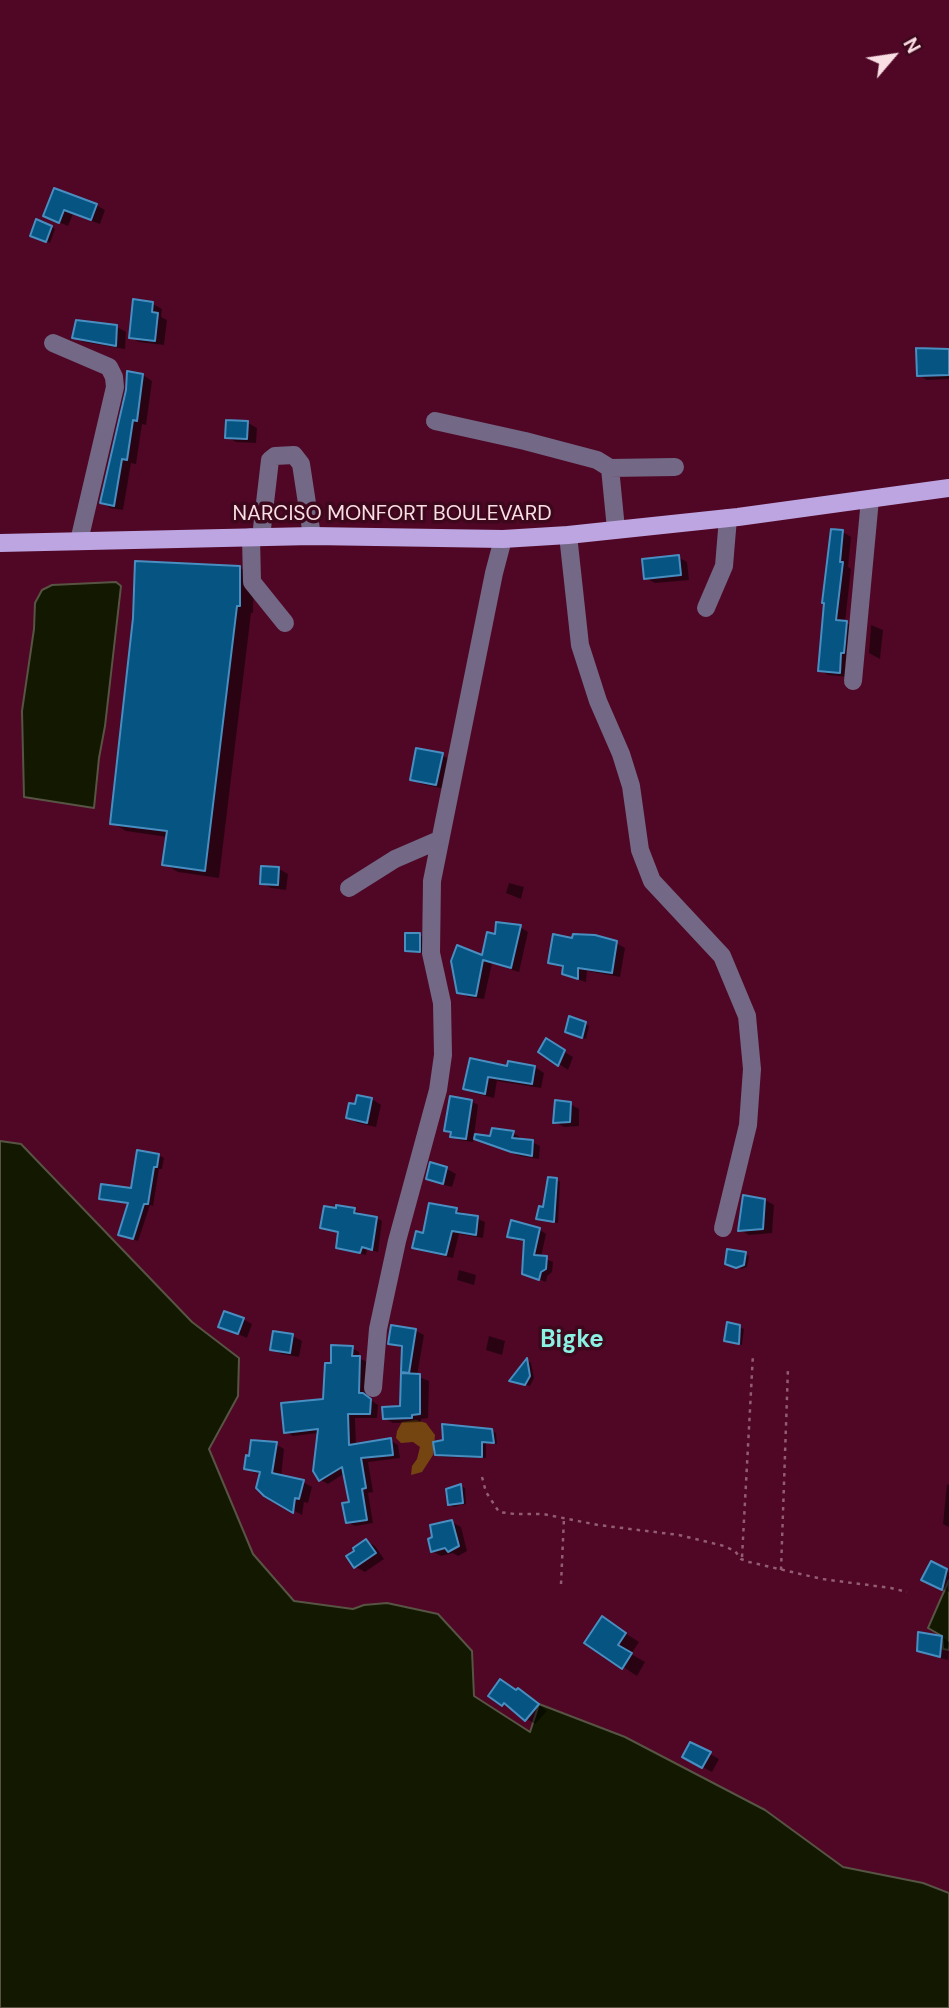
<!DOCTYPE html>
<html>
<head>
<meta charset="utf-8">
<style>
	body { margin:0 }
	#map { position:relative; width:949px; height:2008px; overflow:hidden; background:#4f0725; font-family:"DM Sans",sans-serif }
	canvas { display:block }
	.north { position:absolute; left:858px; top:21px; width:70px; height:70px; -webkit-text-stroke:5px #3d071c; paint-order:stroke; rotate:61deg; font-size:19px; font-weight:700; line-height:28px; text-align:center; color:#f9dee4 }
	.north::after { content:''; display:block; margin:auto; width:24px; height:32px; background:#f9dee4; clip-path:polygon(50% 0,100% 100%,50% 72%,0 100%) }
</style>
</head>
<body>
<div id="map">
<canvas width="949" height="2008"></canvas>
<div class="north">N</div>
</div>
<script>
const c = document.querySelector('canvas').getContext('2d');
c.lineJoin = 'round';
function fill(path, color) { c.fillStyle = color; c.fill(path, 'evenodd'); }
const toPath = rows => new Path2D(rows.map(r => 'M' + r).join(''));
function trace(path, color, width, dash) { c.strokeStyle = color; c.lineWidth = width; c.lineCap = dash ? 'butt' : 'round'; c.setLineDash(dash || []); c.stroke(path); }
function label(font, color, halo, rows, align = 'center') {
  c.font = font + ' "DM Sans",sans-serif'; c.lineWidth = 7; c.setLineDash([]); c.textBaseline = 'middle'; c.strokeStyle = halo; c.fillStyle = color; for (const [text, x, y, turn = 0] of rows) {
    c.save(); c.translate(x, y); c.rotate((+turn || 0) * Math.PI / 180); c.textAlign = isNaN(turn) ? turn : align; if (halo) c.strokeText(text, 0, 0); c.fillText(text, 0, 0); c.restore();
  }
}
fill(toPath([
	[416,1420,426,1423,435,1435,433,1455,422,1472,411,1475,412,1466,417,1459,420,1447,413,1442,401,1443,396,1438,397,1431,402,1422]
]), '#754511');
const water = toPath([
	[116,582,121,586,105,726,99,758,94,808,24,797,22,711,34,629,35,603,42,590,52,585,116,582],
	[0,1141,21,1144,192,1322,239,1358,238,1396,209,1449,253,1554,294,1601,353,1609,364,1605,387,1603,438,1614,472,1651,474,1696,530,1732,539,1704,625,1737,765,1810,843,1867,923,1883,949,1893,949,2008,0,2008,0,1141],
	[949,1580,949,1650,943,1649,942,1636,928,1628,949,1580]
]);
fill(water, '#121900');
trace(water, '#575444', 2);
fill(toPath([
	[55,191,96,205,105,210,100,224,73,214,68,226,45,216],
	[52,227,55,229,50,243,36,237],
	[153,304,162,309,161,317,167,320,164,345,139,342,130,337],
	[117,327,126,332,125,349,83,342,74,337],
	[949,350,949,379,927,380,918,375],
	[143,375,152,381,146,425,142,424,136,464,131,463,123,510,110,508,102,502],
	[248,423,257,428,256,443,236,442,227,437],
	[843,532,851,537,848,567,851,569,845,622,855,628,848,677,828,675,819,670],
	[678,557,687,562,689,580,655,583,646,578],
	[240,568,254,576,253,613,251,613,219,878,178,872,164,864,168,837,126,831,112,823],
	[871,625,883,630,880,659,869,653],
	[442,755,451,760,445,789,421,784,412,779],
	[279,869,288,874,286,890,271,888,262,883],
	[509,883,524,887,521,899,506,893],
	[520,927,528,932,519,972,492,963,484,999,468,997,459,992,497,936],
	[419,935,423,937,423,953,410,952,406,950],
	[574,940,616,943,625,948,620,977,587,971,586,982,573,978,564,973,565,969,549,963],
	[585,1023,589,1026,586,1039,571,1033],
	[546,1041,573,1057,568,1070,540,1051],
	[472,1060,508,1068,535,1067,544,1073,541,1088,497,1081,494,1098,474,1093,465,1088],
	[372,1099,381,1105,376,1127,357,1123,348,1117],
	[471,1101,478,1105,474,1136,492,1138,513,1133,520,1137,519,1140,532,1142,540,1146,539,1159,520,1156,483,1142,473,1136,473,1142,459,1140,452,1136,452,1134,446,1130],
	[570,1104,579,1109,579,1126,564,1127,555,1122],
	[158,1155,164,1158,162,1169,159,1169,153,1206,150,1205,138,1241,125,1237,130,1204,106,1201,101,1198,133,1190],
	[431,1164,447,1169,456,1174,452,1187,437,1183,428,1178],
	[556,1179,560,1182,558,1223,538,1218],
	[765,1200,774,1205,772,1233,749,1235,740,1230],
	[355,1210,360,1213,360,1216,377,1218,382,1221,378,1252,367,1249,366,1255,344,1250,338,1247,339,1233,322,1227],
	[456,1210,485,1222,483,1238,459,1234,453,1258,421,1251,414,1247,424,1235],
	[540,1230,546,1234,541,1257,553,1262,552,1272,547,1276,546,1282,524,1273,526,1242,516,1240,509,1236],
	[746,1254,749,1256,747,1267,742,1269,731,1265],
	[459,1270,476,1275,474,1285,457,1280],
	[243,1319,252,1324,247,1338,220,1326],
	[739,1327,744,1329,742,1345,726,1340],
	[416,1331,424,1335,417,1376,429,1381,428,1418,421,1419,421,1422,393,1423,384,1418,402,1407,411,1375,403,1371,403,1349,390,1343],
	[293,1336,302,1341,299,1357,281,1354,272,1349],
	[489,1336,505,1341,502,1355,486,1350],
	[352,1348,359,1352,359,1358,367,1362,366,1397,378,1405,377,1418,355,1418,356,1446,390,1440,398,1445,400,1458,368,1462,373,1492,368,1493,373,1523,355,1526,347,1522,351,1504,345,1473,328,1484,321,1480,314,1471,319,1433,293,1436,286,1432,324,1400,332,1365],
	[528,1361,531,1363,534,1378,530,1386,512,1381],
	[492,1431,496,1433,497,1444,486,1443,486,1458,441,1457,437,1454],
	[276,1444,284,1449,281,1477,303,1482,312,1487,308,1503,304,1502,302,1515,265,1495,261,1474,255,1473,246,1468],
	[947,1484,949,1485,949,1527,943,1524],
	[461,1486,465,1488,466,1504,453,1507,449,1504],
	[452,1522,461,1527,467,1551,458,1556,453,1553,441,1556,432,1551],
	[366,1541,375,1546,384,1559,365,1572,356,1567,349,1557],
	[931,1563,949,1572,949,1592,933,1584],
	[616,1627,639,1642,631,1654,645,1662,637,1676,587,1643],
	[920,1634,942,1637,949,1642,948,1660,928,1655,918,1650],
	[519,1690,547,1711,535,1724,490,1696,517,1692],
	[691,1744,719,1759,712,1772,684,1757]
]), '#0007');
const building = toPath([
	[54,188,97,204,91,220,64,210,59,223,43,216,54,188],
	[36,219,52,226,46,242,30,236,36,219],
	[133,299,153,302,152,312,158,313,155,341,129,338,133,299],
	[76,320,117,325,116,346,72,338,76,320],
	[916,348,949,349,949,375,917,376,916,348],
	[127,371,143,374,137,421,133,420,127,460,122,459,114,506,100,503,126,390,127,371],
	[226,420,248,421,247,439,225,438,226,420],
	[831,529,843,530,840,562,843,562,836,620,847,621,844,653,841,653,840,673,818,671,824,603,822,603,831,529],
	[679,555,681,575,644,579,642,559,679,555],
	[135,561,240,566,240,606,237,606,205,871,162,865,167,831,110,824,133,618,135,561],
	[416,748,443,753,436,785,410,780,416,748],
	[261,866,279,867,278,885,260,884,261,866],
	[496,922,521,925,511,968,483,960,476,996,457,993,451,961,457,945,482,955,487,932,495,934,496,922],
	[405,933,420,933,420,952,405,951,405,933],
	[553,934,572,938,573,934,595,935,617,941,612,973,578,968,578,979,562,974,563,966,548,963,553,934],
	[569,1016,586,1022,582,1038,565,1032,569,1016],
	[546,1038,565,1050,558,1066,538,1052,546,1038],
	[470,1058,507,1066,508,1061,535,1066,532,1084,488,1077,485,1094,463,1089,470,1058],
	[357,1095,372,1098,367,1123,346,1118,349,1103,355,1104,357,1095],
	[450,1096,472,1100,466,1139,450,1137,451,1132,444,1131,450,1096],
	[555,1100,571,1102,570,1122,553,1123,555,1100],
	[492,1128,514,1131,512,1138,533,1140,532,1156,511,1152,474,1139,475,1134,490,1136,492,1128],
	[137,1150,159,1154,157,1167,154,1167,148,1204,144,1204,133,1239,118,1235,128,1203,99,1199,101,1184,131,1188,137,1150],
	[430,1162,447,1167,443,1184,426,1179,430,1162],
	[548,1177,557,1178,554,1222,536,1219,539,1206,543,1207,548,1177],
	[743,1195,765,1199,763,1229,738,1231,743,1195],
	[429,1203,457,1208,456,1213,478,1216,476,1235,452,1231,446,1255,412,1248,416,1231,423,1233,429,1203],
	[336,1205,355,1208,354,1213,377,1217,372,1250,362,1247,360,1253,336,1248,338,1232,320,1228,324,1206,336,1208,336,1205],
	[511,1220,540,1228,534,1255,547,1256,546,1269,541,1272,539,1280,522,1274,524,1240,507,1237,511,1220],
	[727,1249,746,1252,744,1265,736,1268,725,1264,727,1249],
	[224,1311,244,1318,238,1334,218,1327,224,1311],
	[727,1322,740,1325,739,1344,724,1341,727,1322],
	[391,1325,416,1329,409,1373,401,1372,402,1346,388,1344,391,1325],
	[273,1331,293,1334,290,1353,270,1350,273,1331],
	[331,1345,353,1346,352,1356,360,1356,359,1393,363,1393,371,1399,370,1414,348,1414,349,1445,391,1438,393,1455,361,1458,366,1488,362,1489,367,1520,346,1523,342,1503,349,1502,342,1467,319,1481,313,1471,318,1429,284,1433,281,1403,323,1399,325,1363,331,1363,331,1345],
	[527,1358,530,1376,525,1385,509,1381,527,1358],
	[401,1373,420,1374,420,1414,412,1415,412,1418,383,1419,382,1407,400,1406,401,1373],
	[442,1424,492,1429,494,1443,482,1442,482,1457,435,1455,433,1442,443,1440,442,1424],
	[251,1440,277,1442,272,1473,304,1480,299,1499,295,1498,293,1513,264,1496,256,1488,260,1472,244,1469,246,1455,249,1456,251,1440],
	[461,1484,463,1503,448,1505,446,1489,461,1484],
	[452,1520,459,1546,448,1552,445,1548,431,1552,428,1539,432,1537,430,1525,452,1520],
	[366,1539,376,1553,354,1568,346,1556,354,1551,353,1548,366,1539],
	[931,1561,947,1569,942,1590,921,1580,931,1561],
	[602,1616,626,1633,618,1645,632,1653,622,1669,584,1643,602,1616],
	[918,1632,942,1636,940,1657,917,1651,918,1632],
	[500,1679,516,1690,518,1688,539,1704,525,1721,504,1703,502,1706,488,1696,500,1679],
	[690,1742,711,1752,702,1768,682,1757,690,1742]
]);
fill(building, '#065481');
trace(building, '#498ec1', 2);
trace(toPath([
	[482,1477,486,1492,499,1512,515,1514,543,1514,598,1525,679,1535,724,1546,735,1551,741,1559,749,1562,822,1579,891,1588,907,1592],
	[742,1557,753,1354],
	[781,1570,788,1368],
	[561,1584,564,1518]
]), '#935d71', 2.5, [3.5, 5]);
trace(toPath([
	[53,343,109,367,114,377,115,387,79,541],
	[435,421,525,441,597,460,610,468,616,529],
	[610,468,675,467],
	[568,535,580,645,598,701,621,754,631,786,640,850,652,881,722,956,747,1016,752,1069,748,1125,723,1228],
	[251,537,252,582,285,623],
	[261,537,270,460,275,456,294,455,301,464,312,536],
	[706,608,724,566,728,518],
	[853,681,870,499],
	[349,888,395,859,439,840],
	[373,1388,378,1329,397,1241,438,1090,443,1055,442,1003,431,953,432,881,494,573,503,539]
]), '#736885', 18);
trace(toPath([
	[0,543,312,536,503,539,568,535,738,517,949,488]
]), '#bda5e2', 18);
label('21px', '#f9dee4', '#3d071c', [
	["NARCISO MONFORT BOULEVARD",392,514]
]);
label('bold 24px', '#8af2e2', '#3d071c', [
	["Bigke",572,1341]
]);
</script>
</body>
</html>
